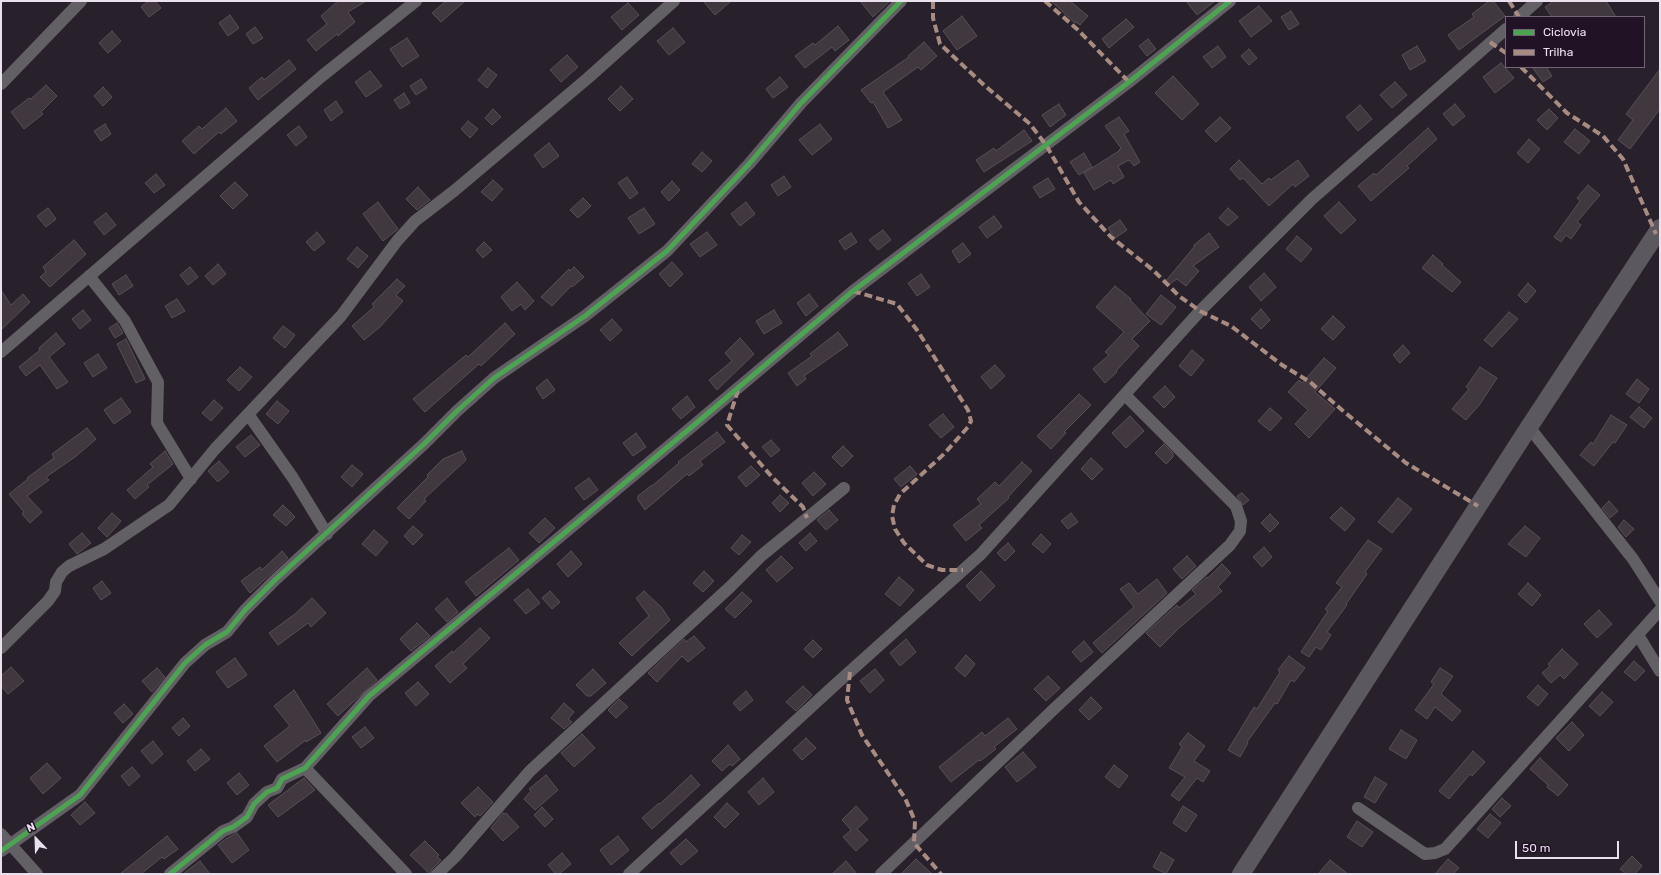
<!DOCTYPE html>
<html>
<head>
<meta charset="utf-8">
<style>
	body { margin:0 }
	#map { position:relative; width:1661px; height:875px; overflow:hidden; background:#28202a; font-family:Rubik,sans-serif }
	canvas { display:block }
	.frame { position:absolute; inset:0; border:2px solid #ebe1ee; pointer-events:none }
	.legend { position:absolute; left:1505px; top:16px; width:140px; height:52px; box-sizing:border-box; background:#211225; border:1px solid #726575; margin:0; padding:5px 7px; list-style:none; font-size:12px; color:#ebe1ee }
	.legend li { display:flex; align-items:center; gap:8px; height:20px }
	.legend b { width:20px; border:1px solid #726575 }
	.north { position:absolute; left:16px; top:819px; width:40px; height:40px; -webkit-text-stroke:3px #211225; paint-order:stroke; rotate:337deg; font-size:11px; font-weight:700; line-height:16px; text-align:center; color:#ebe1ee }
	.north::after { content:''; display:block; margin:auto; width:14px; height:18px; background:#ebe1ee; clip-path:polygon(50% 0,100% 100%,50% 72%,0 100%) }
	.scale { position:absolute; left:1515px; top:841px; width:104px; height:18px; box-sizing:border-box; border:2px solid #ebe1ee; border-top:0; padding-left:5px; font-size:12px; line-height:14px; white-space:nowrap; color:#ebe1ee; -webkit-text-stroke:3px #211225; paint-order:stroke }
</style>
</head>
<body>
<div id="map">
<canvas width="1661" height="875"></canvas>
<div class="frame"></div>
<ul class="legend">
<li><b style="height:5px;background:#4ca352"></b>Ciclovia</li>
<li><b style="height:5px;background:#a88b81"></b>Trilha</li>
</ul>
<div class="north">N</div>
<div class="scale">50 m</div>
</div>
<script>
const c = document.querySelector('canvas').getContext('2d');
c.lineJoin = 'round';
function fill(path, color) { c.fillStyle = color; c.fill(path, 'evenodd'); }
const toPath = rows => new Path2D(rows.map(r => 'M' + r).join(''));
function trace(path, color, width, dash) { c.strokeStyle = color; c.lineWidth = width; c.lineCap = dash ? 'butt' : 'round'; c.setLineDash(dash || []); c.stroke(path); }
const building = toPath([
	[148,1,155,1,161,8,149,17,141,7,148,1],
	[338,1,366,1,348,12,355,22,338,36,337,34,316,51,307,40,327,24,321,16,338,1],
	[446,1,465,1,441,22,432,13,446,1],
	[703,1,731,1,715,15,703,1],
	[860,1,890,1,873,17,860,1],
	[1051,1,1070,1,1088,16,1080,25,1076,22,1075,23,1051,1],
	[1186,1,1215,1,1197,15,1186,1],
	[1489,1,1493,1,1505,16,1459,50,1448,35,1474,17,1472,14,1489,1],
	[1554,1,1606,1,1616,17,1552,17,1545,7,1554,1],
	[628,3,639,15,622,30,611,17,628,3],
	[1259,6,1272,21,1251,37,1239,21,1259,6],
	[1291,11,1299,24,1289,30,1281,17,1291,11],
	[230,15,239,28,228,36,219,23,230,15],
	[962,16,977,36,957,50,943,31,962,16],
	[1126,19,1134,27,1109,48,1102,39,1126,19],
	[838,26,849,40,835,51,832,47,805,68,795,56,813,43,815,45,838,26],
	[255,27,263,38,253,44,246,34,255,27],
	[673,28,685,42,669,55,657,41,673,28],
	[112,31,121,41,108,53,99,43,112,31],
	[407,38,419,56,402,67,390,49,407,38],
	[1148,39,1156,49,1147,56,1139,46,1148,39],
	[924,42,937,56,921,70,918,67,883,92,902,120,888,128,873,102,871,103,861,90,909,57,908,56,924,42],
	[1218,46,1226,57,1212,68,1203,57,1218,46],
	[1417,46,1426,61,1410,70,1402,55,1417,46],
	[1249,49,1257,58,1249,65,1241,56,1249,49],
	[567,55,578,67,561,82,550,70,567,55],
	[289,60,296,69,258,100,249,88,262,77,264,80,289,60],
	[1501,63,1514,78,1495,93,1483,77,1501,63],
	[1532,67,1546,67,1552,76,1543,82,1532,67],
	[488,68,497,75,487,88,478,80,488,68],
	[1660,69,1660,109,1630,149,1618,140,1633,120,1626,114,1660,69],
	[370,71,382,86,366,97,355,82,370,71],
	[1173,76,1199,104,1182,120,1155,93,1173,76],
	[780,77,788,87,773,98,766,89,780,77],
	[421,79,427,88,416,95,410,86,421,79],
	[1395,82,1407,95,1392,108,1380,95,1395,82],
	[46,85,57,96,41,112,43,114,24,129,11,112,29,98,31,99,46,85],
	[621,86,633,99,620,111,608,99,621,86],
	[103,87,112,97,103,106,94,96,103,87],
	[404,93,410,103,400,109,394,100,404,93],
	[336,101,343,112,331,121,324,110,336,101],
	[1059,104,1066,115,1050,127,1042,115,1059,104],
	[1455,104,1465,116,1453,126,1443,114,1455,104],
	[1360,105,1372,119,1358,131,1346,117,1360,105],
	[226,108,237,121,221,134,219,132,194,154,182,141,199,126,202,129,226,108],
	[493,109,501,117,492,125,485,118,493,109],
	[1549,109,1558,118,1547,130,1537,120,1549,109],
	[1119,117,1129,131,1124,134,1140,162,1134,166,1129,160,1118,166,1124,177,1113,184,1111,180,1094,190,1084,173,1119,151,1119,150,1121,148,1105,126,1119,117],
	[1220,117,1231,128,1216,142,1205,131,1220,117],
	[468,121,478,129,470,138,461,129,468,121],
	[105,124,111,134,101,141,94,131,105,124],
	[820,124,832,139,812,155,799,140,820,124],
	[299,126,307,137,296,146,287,135,299,126],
	[1428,128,1437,139,1407,166,1409,168,1371,201,1358,186,1374,173,1376,175,1428,128],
	[1575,129,1590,141,1579,154,1564,142,1575,129],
	[1024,130,1032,141,984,172,976,160,994,148,996,151,1024,130],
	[1529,139,1540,149,1528,163,1517,153,1529,139],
	[549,143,559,156,543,168,534,155,549,143],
	[702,152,712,161,702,172,692,164,702,152],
	[1084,153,1092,167,1079,175,1070,162,1084,153],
	[1239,160,1262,184,1269,178,1271,180,1298,160,1309,176,1295,187,1293,184,1269,206,1243,178,1240,180,1230,169,1239,160],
	[156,174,165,185,154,193,145,183,156,174],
	[784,176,791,187,778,196,771,185,784,176],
	[627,177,638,193,630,199,618,183,627,177],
	[1048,178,1055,189,1040,198,1033,187,1048,178],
	[493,180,503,189,492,201,481,192,493,180],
	[672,181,680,190,669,201,661,192,672,181],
	[235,182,248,195,233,209,220,196,235,182],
	[1588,185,1600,195,1577,222,1581,225,1571,239,1566,235,1561,242,1554,237,1580,201,1577,198,1588,185],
	[418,187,430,200,417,210,406,199,418,187],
	[583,198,591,206,578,218,570,210,583,198],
	[378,202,398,229,383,241,363,214,378,202],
	[746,202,755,214,740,226,731,214,746,202],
	[1339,202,1356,220,1341,234,1324,216,1339,202],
	[48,208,56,219,46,227,37,216,48,208],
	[644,208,655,224,639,234,628,218,644,208],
	[1228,208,1238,217,1228,226,1219,218,1228,208],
	[106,213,116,225,104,235,94,222,106,213],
	[994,216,1002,227,987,238,979,227,994,216],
	[1120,220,1127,230,1115,238,1108,228,1120,220],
	[883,230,891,240,878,250,869,240,883,230],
	[317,232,325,242,314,251,306,242,317,232],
	[707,232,717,245,700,257,690,244,707,232],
	[851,233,857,242,845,250,839,241,851,233],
	[1209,233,1219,247,1193,266,1199,271,1186,286,1177,279,1168,285,1165,282,1194,247,1194,245,1209,233],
	[1297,236,1312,249,1301,262,1286,249,1297,236],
	[74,240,86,254,50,287,40,277,46,272,43,267,74,240],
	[484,242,492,250,483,258,476,250,484,242],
	[963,243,971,254,959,263,952,251,963,243],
	[357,247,368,256,358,268,347,259,357,247],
	[1433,255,1443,264,1442,265,1461,282,1452,292,1422,268,1433,255],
	[672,262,683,274,670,287,659,274,672,262],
	[218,264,226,274,213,285,205,276,218,264],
	[190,267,198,277,188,285,180,275,190,267],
	[574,267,584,277,572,287,571,286,552,306,541,297,569,269,570,271,574,267],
	[1264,273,1276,287,1261,301,1249,287,1264,273],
	[921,274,930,287,917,296,908,283,921,274],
	[126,275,133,286,119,295,112,284,126,275],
	[397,279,405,286,396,295,403,301,380,327,364,340,352,326,374,307,372,304,397,279],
	[517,282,534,301,525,310,521,304,512,311,501,297,517,282],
	[1528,283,1536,291,1526,303,1518,295,1528,283],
	[1115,286,1131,299,1130,300,1150,321,1132,339,1139,346,1116,371,1117,372,1105,383,1093,369,1109,355,1105,352,1124,332,1096,307,1115,286],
	[1,290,11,305,23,294,30,302,1,330,1,290],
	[809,294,818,306,806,316,797,303,809,294],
	[1161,295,1176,307,1161,325,1146,314,1161,295],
	[177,299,185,311,172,318,165,306,177,299],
	[1261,309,1270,320,1261,329,1251,319,1261,309],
	[83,310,91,320,80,329,72,319,83,310],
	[774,310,782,323,764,334,756,321,774,310],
	[1509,312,1518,319,1492,347,1484,340,1509,312],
	[1333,316,1345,327,1333,340,1321,329,1333,316],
	[612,319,622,330,610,341,600,330,612,319],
	[117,323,123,333,115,338,109,328,117,323],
	[505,323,515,334,481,366,479,364,425,412,413,399,466,355,468,357,505,323],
	[283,326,295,335,285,348,273,338,283,326],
	[838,332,848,345,804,376,806,379,797,386,788,373,812,356,810,354,838,332],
	[56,333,65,344,49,357,68,382,57,389,40,365,26,376,19,367,40,350,39,348,56,333],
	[740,338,754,354,717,390,709,380,732,361,725,353,740,338],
	[126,339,145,379,136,383,117,344,126,339],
	[1403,345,1410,353,1400,363,1393,355,1403,345],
	[1192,350,1204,360,1191,376,1179,366,1192,350],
	[98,354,107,368,93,377,84,363,98,354],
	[1324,358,1336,368,1315,392,1335,409,1309,438,1295,424,1308,410,1288,392,1299,380,1302,383,1324,358],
	[995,365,1005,376,991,389,981,377,995,365],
	[240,367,252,377,239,391,227,380,240,367],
	[1480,367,1497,378,1480,404,1466,420,1452,409,1469,389,1466,387,1480,367],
	[547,379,555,390,543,399,536,388,547,379],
	[1637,379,1649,389,1639,403,1626,394,1637,379],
	[1165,386,1175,397,1164,408,1153,397,1165,386],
	[1079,394,1091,405,1064,432,1066,433,1051,449,1037,436,1079,394],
	[687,396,695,407,681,419,672,409,687,396],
	[121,398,131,412,114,424,104,410,121,398],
	[214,400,223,408,211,421,202,413,214,400],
	[277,401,289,411,278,424,266,414,277,401],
	[1639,407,1652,418,1644,428,1630,417,1639,407],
	[1270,408,1282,418,1270,431,1258,421,1270,408],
	[943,414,954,427,941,438,929,425,943,414],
	[1611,415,1627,425,1615,443,1613,442,1594,466,1580,455,1591,442,1593,444,1611,415],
	[1130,416,1144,431,1126,448,1112,433,1130,416],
	[87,428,96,439,75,457,46,477,49,480,27,496,42,512,30,523,22,514,24,512,9,494,28,479,27,478,54,458,52,454,87,428],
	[717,432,725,442,700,461,703,465,689,476,687,474,645,510,638,500,638,496,652,485,652,486,679,463,678,462,717,432],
	[636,433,646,447,633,456,623,443,636,433],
	[251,435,260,445,245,457,236,447,251,435],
	[771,440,780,450,771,457,762,447,771,440],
	[1164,444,1173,453,1173,457,1166,464,1155,453,1164,444],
	[843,446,853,456,842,467,832,457,843,446],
	[165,451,173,464,147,485,149,487,135,499,127,490,153,467,150,464,165,451],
	[462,451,466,460,424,499,426,501,409,519,397,508,428,477,427,475,443,459,462,451],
	[1091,458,1103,469,1092,480,1081,469,1091,458],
	[219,461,229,472,218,482,208,471,219,461],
	[1022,462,1032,471,1008,497,1009,498,979,525,982,528,966,541,953,525,981,504,977,499,995,482,999,486,1022,462],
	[352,465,363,474,352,487,341,477,352,465],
	[751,466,760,475,746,487,738,477,751,466],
	[910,466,917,474,901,487,894,479,910,466],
	[814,472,826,484,813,496,802,483,814,472],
	[589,478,598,490,584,500,575,488,589,478],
	[1242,493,1249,500,1243,505,1237,496,1242,493],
	[780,495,789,503,780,512,772,503,780,495],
	[1398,498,1412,509,1392,533,1378,522,1398,498],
	[1609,501,1618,511,1610,518,1602,508,1609,501],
	[283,505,295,517,286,526,273,515,283,505],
	[1341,507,1355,519,1345,531,1330,518,1341,507],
	[829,510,838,520,826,530,817,520,829,510],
	[112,513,121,521,107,537,98,528,112,513],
	[1071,513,1078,522,1068,529,1061,521,1071,513],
	[1270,514,1279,523,1270,532,1261,523,1270,514],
	[545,518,555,528,539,543,529,533,545,518],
	[1624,520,1634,529,1626,537,1618,527,1624,520],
	[413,526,423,535,413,545,404,536,413,526],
	[1525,526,1540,538,1526,557,1508,544,1525,526],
	[374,530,388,542,376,556,362,544,374,530],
	[82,533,91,543,77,554,69,544,82,533],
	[810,533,817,541,806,551,799,543,810,533],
	[1041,534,1051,544,1043,553,1032,544,1041,534],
	[742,535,751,542,739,555,731,548,742,535],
	[1368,540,1382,549,1365,572,1367,574,1346,604,1347,605,1327,632,1331,635,1321,650,1316,647,1309,657,1301,652,1328,611,1325,609,1342,587,1336,583,1368,540],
	[1008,543,1015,551,1005,561,997,553,1008,543],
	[1264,547,1272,557,1262,567,1253,557,1264,547],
	[509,548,519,560,476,596,465,582,509,548],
	[282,551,288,558,250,593,241,581,260,567,262,570,282,551],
	[571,551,582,564,568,577,557,564,571,551],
	[781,556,793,568,777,582,766,570,781,556],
	[1187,556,1196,566,1182,579,1173,569,1187,556],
	[1222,564,1231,573,1218,587,1222,591,1178,629,1160,647,1146,633,1177,605,1179,608,1196,594,1192,590,1207,577,1208,578,1222,564],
	[704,571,714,581,703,592,693,583,704,571],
	[981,571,995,586,980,601,966,586,981,571],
	[899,577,914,590,900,606,885,594,899,577],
	[1157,579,1167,593,1102,653,1093,643,1134,607,1120,589,1129,583,1138,594,1157,579],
	[102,581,111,593,101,600,93,588,102,581],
	[1528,583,1541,595,1532,606,1518,594,1528,583],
	[528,589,540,603,526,614,514,600,528,589],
	[550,591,560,602,552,609,542,598,550,591],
	[644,591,662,608,670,620,632,656,619,643,649,616,636,598,644,591],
	[742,592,752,601,735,618,725,609,742,592],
	[312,598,326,613,311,627,308,623,278,645,269,633,295,614,312,598],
	[447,598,458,612,447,622,435,609,447,598],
	[1599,610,1612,624,1597,638,1584,624,1599,610],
	[417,623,430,636,411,651,400,639,417,623],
	[480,628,490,638,463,664,467,668,450,683,435,666,452,651,453,653,480,628],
	[694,636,705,648,688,662,682,656,657,682,648,673,684,639,686,642,694,636],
	[906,639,916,652,900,666,890,653,906,639],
	[813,640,822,649,813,658,804,649,813,640],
	[1084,641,1093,652,1081,662,1072,652,1084,641],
	[1562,649,1578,664,1564,679,1560,675,1551,683,1542,673,1550,666,1548,664,1562,649],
	[966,655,975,664,965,677,955,668,966,655],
	[1289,656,1305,668,1294,682,1291,680,1277,704,1275,703,1247,742,1248,743,1240,757,1228,750,1254,707,1257,709,1280,672,1278,670,1289,656],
	[235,658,247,675,228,688,216,672,235,658],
	[1634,661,1645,671,1635,681,1624,672,1634,661],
	[11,667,24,681,8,694,1,686,1,676,11,667],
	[157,668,165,677,152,692,142,681,157,668],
	[367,668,377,680,338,716,327,704,367,668],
	[1440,668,1453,676,1441,694,1461,711,1452,721,1435,707,1427,719,1415,710,1434,684,1431,682,1440,668],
	[593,669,606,683,591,696,587,696,576,685,593,669],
	[875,669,884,680,870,693,860,681,875,669],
	[1048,676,1060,688,1046,701,1034,689,1048,676],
	[418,682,429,694,416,706,405,693,418,682],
	[1538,685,1548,694,1538,706,1527,697,1538,685],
	[803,686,812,695,796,711,786,702,803,686],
	[294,690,321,733,306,742,306,740,277,762,264,746,290,726,274,706,294,690],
	[746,691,753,700,740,711,733,703,746,691],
	[1602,692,1613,702,1600,716,1589,706,1602,692],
	[1091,697,1102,708,1089,720,1079,710,1091,697],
	[619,699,628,707,616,718,608,710,619,699],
	[564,703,574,712,568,719,572,722,564,729,551,718,564,703],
	[124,704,133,714,123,723,114,713,124,704],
	[183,718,190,726,179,736,172,728,183,718],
	[1008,718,1017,729,994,747,996,749,980,761,979,760,951,782,939,767,982,732,985,736,1008,718],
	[1572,722,1584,735,1569,751,1556,738,1572,722],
	[365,727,374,738,361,748,352,737,365,727],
	[1401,730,1417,740,1406,759,1389,749,1401,730],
	[1188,733,1205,746,1194,761,1210,771,1203,782,1197,778,1179,801,1171,795,1185,777,1169,768,1182,747,1179,744,1188,733],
	[582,734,595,748,574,767,561,753,582,734],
	[806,738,816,748,802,760,793,750,806,738],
	[153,741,163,754,152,764,141,751,153,741],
	[728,745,740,759,732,766,730,764,722,771,712,761,728,745],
	[201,749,210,759,195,771,187,761,201,749],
	[1473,751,1485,762,1472,776,1470,774,1449,799,1439,791,1473,751],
	[1023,752,1036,767,1017,782,1005,767,1023,752],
	[1540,758,1568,785,1558,796,1547,787,1548,785,1530,769,1540,758],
	[47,763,61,778,43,794,30,778,47,763],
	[1114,765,1128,776,1119,788,1105,777,1114,765],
	[132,767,140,776,129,786,121,776,132,767],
	[239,773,249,785,237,795,227,783,239,773],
	[546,775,558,790,535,810,524,799,531,791,529,789,546,775],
	[691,775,700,785,652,829,642,818,659,803,660,804,691,775],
	[1375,777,1387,784,1375,803,1364,797,1375,777],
	[304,778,315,790,278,817,268,805,304,778],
	[763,778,774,792,759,805,748,792,763,778],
	[478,787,493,802,480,816,478,814,475,817,461,803,478,787],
	[1502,798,1511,806,1500,817,1492,809,1502,798],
	[85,802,95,813,80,825,71,815,85,802],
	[727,803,739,814,725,828,714,817,727,803],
	[856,806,868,819,857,829,868,840,856,851,843,837,851,830,842,820,856,806],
	[1183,806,1197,815,1186,832,1173,823,1183,806],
	[542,807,553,819,545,827,534,815,542,807],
	[503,813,505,814,506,813,519,827,503,841,491,828,503,813],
	[1490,814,1501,823,1488,838,1477,829,1490,814],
	[1357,821,1373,832,1362,847,1347,837,1357,821],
	[237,833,249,850,232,863,218,845,227,838,237,833],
	[167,836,178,849,164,859,162,857,141,874,120,874,167,836],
	[618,836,629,850,611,865,600,850,618,836],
	[686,839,698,851,681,865,670,853,686,839],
	[425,841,439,855,437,857,441,860,432,869,430,874,410,855,425,841],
	[1161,852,1174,860,1166,874,1153,867,1161,852],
	[562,853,571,864,559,874,556,874,548,865,562,853],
	[1632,856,1642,866,1635,874,1626,874,1620,869,1632,856],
	[916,859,932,874,901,874,916,859],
	[1448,859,1459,868,1453,874,1435,874,1448,859],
	[1330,860,1348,874,1318,874,1330,860],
	[200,861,210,874,183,874,200,861],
	[846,861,857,874,832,874,846,861]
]);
fill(building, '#41383f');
trace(building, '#584f57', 1);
trace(toPath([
	[1519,17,1537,1],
	[1,84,81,1],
	[89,276,125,321,158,382,157,423,191,479],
	[1,352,322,76,416,1],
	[248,414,293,478,327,534],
	[1529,427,1633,559,1660,601],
	[1638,635,1660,671],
	[1,648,48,601,55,591,56,582,62,572,69,566,104,549,169,505,215,449,341,316,397,241,415,221,454,191,588,78,674,1],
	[305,768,406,874],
	[1358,808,1425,854,1435,853,1445,849,1660,610],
	[1,834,37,874],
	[1,851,80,795,185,663,205,645,227,632,245,610,276,579,424,444,457,411,494,378,585,316,667,251,749,164,801,103,901,1],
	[170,874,223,831,233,827,247,817,254,804,267,792,277,788,282,779,305,768,369,696,694,425,853,291,1129,82,1230,1],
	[437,874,455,857,530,771,730,587,761,556,844,488],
	[629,874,836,684,981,554,1200,311,1312,199,1506,29],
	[881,874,1055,708,1230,545,1240,531,1241,521,1236,506,1125,395]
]), '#626065', 12);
trace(toPath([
	[1241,874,1529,427,1660,228]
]), '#5c5860', 18);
trace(toPath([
	[933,1,933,18,940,44,984,85,1030,124,1046,145,1079,202,1111,237,1153,270,1179,296,1200,311,1231,326,1282,365,1310,382,1342,410,1406,463,1478,506],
	[1045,1,1078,30,1129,82],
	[1509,1,1519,17],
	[1490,42,1506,53],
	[1521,67,1567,113,1603,136,1623,159,1656,234],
	[853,291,897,304,917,330,968,410,971,421,968,427,944,454,900,494,894,505,892,516,895,529,904,543,927,565,942,570,963,570],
	[738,390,727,425,772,477,803,507,807,518],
	[850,672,847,700,862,735,905,798,915,821,914,843,941,874]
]), '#a88b81', 4, [8, 4]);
trace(toPath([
	[1,851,80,795,185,663,205,645,227,632,245,610,276,579,424,444,457,411,494,378,585,316,667,251,749,164,801,103,901,1],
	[170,874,223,831,233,827,247,817,254,804,267,792,277,788,282,779,305,768,369,696,694,425,853,291,1129,82,1230,1]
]), '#4ca352', 5);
</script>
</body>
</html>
